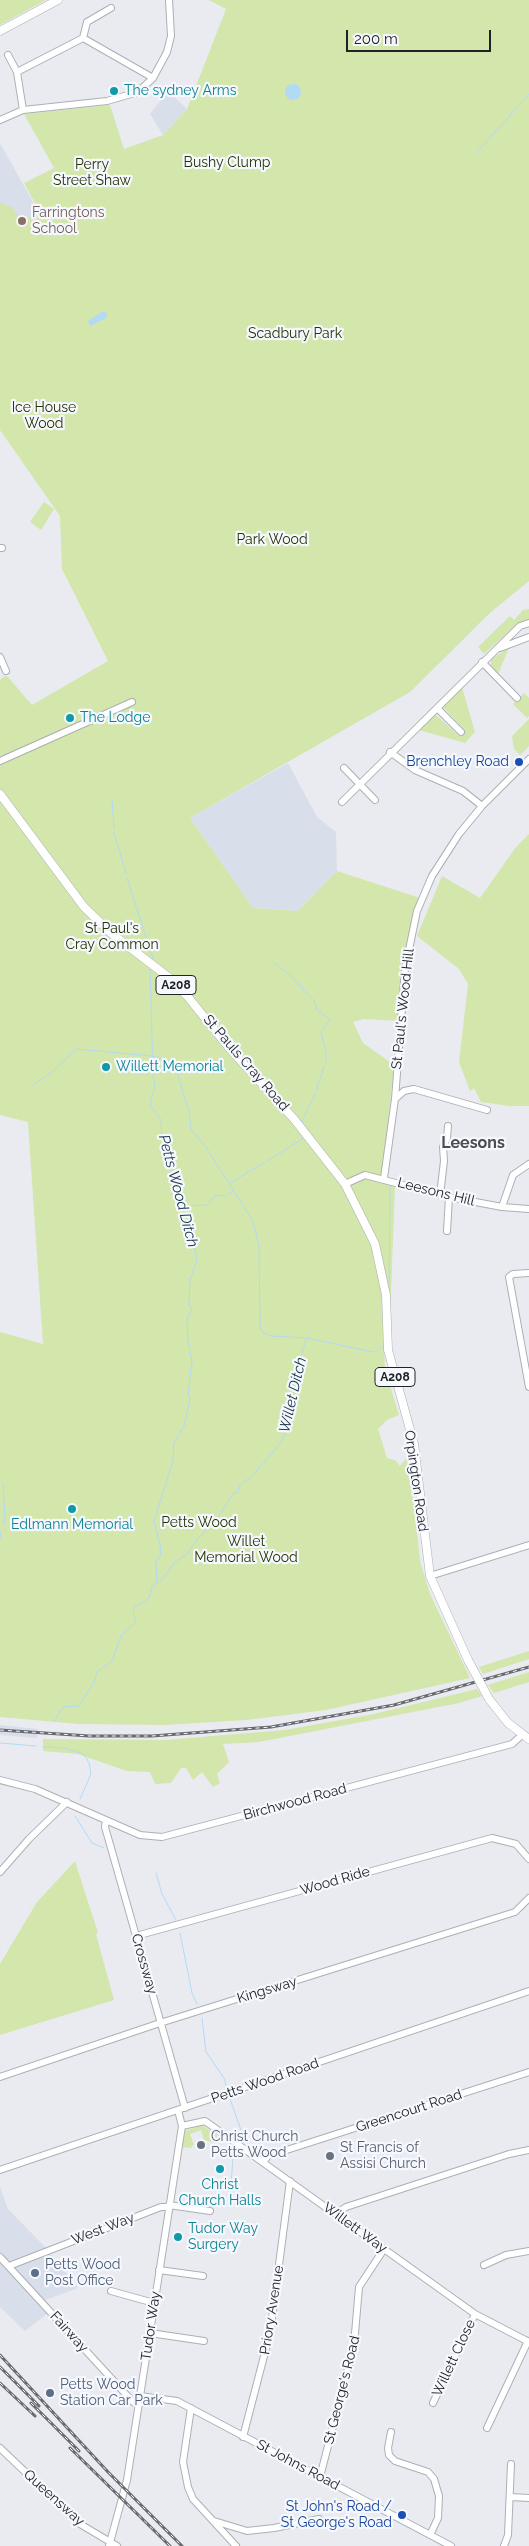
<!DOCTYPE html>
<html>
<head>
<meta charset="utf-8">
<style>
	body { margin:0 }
	#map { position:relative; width:529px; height:2546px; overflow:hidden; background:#e9ebf1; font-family:Raleway,sans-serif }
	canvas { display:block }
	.scale { position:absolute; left:346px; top:30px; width:145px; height:22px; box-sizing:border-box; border:2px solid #212224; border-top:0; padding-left:6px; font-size:15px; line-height:18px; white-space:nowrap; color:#212224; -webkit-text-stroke:4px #f6f8ff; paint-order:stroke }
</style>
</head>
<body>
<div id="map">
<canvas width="529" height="2546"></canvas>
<div class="scale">200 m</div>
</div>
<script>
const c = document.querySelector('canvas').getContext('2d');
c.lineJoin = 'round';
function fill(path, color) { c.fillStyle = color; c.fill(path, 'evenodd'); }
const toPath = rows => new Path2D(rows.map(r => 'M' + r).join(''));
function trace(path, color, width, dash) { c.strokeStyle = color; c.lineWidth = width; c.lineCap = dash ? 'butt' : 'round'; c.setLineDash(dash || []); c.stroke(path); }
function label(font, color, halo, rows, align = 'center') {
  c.font = font + ' Raleway,sans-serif'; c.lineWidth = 4.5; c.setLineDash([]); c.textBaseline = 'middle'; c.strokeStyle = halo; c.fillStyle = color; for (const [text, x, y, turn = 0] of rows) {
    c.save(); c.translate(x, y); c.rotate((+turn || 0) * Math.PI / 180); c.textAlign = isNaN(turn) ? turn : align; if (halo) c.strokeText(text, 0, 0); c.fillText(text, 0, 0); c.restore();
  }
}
fill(toPath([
	[168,91,187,109,163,135,150,114],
	[0,143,70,268,0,316],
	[288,763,317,817,336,832,337,871,298,911,253,908,190,818],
	[0,1725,38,1729,37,1738,0,1735],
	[0,2187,8,2209,47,2249,78,2288,45,2300,53,2309,25,2331,0,2307]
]), '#d9deeb');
fill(toPath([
	[0,0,46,0,0,25],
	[209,0,529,0,529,581,491,612,410,692,190,818,253,908,298,911,337,871,420,898,405,952,399,1021,363,1019,353,1022,363,1043,394,1065,384,1160,384,1181,395,1185,390,1319,383,1319,385,1369,399,1415,387,1420,378,1429,387,1458,395,1460,400,1466,409,1455,420,1561,430,1594,470,1678,326,1710,246,1720,165,1725,79,1724,0,1717,0,1332,43,1344,28,1122,0,1115,0,680,5,676,8,677,32,705,108,661,62,569,60,516,0,430,0,203,12,207,21,221,40,213,24,183,54,168,24,114,110,105,124,149,163,135,187,109,226,9],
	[44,502,54,509,41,530,30,522],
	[529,609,529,620,517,624,484,654,478,647,510,616,514,620,523,610],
	[509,648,498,674,491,665,491,659],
	[462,687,475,732,465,743,419,730,435,714,459,736,465,730,442,706],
	[524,693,529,698,529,716,527,718,513,704],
	[529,719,529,746,520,755,514,749,512,736],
	[529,834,529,1106,509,1106,481,1102,474,1088,470,1091,459,1062,468,984,459,969,417,936,442,876,480,898,516,847],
	[529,1651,529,1659,483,1674,479,1667],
	[529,1672,529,1682,494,1693,488,1685],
	[477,1689,482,1696,459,1703,259,1742,223,1744,229,1762,217,1774,220,1783,213,1787,202,1772,193,1780,186,1768,181,1768,171,1783,155,1784,150,1772,127,1771,78,1754,43,1751,43,1739,165,1740,285,1730,374,1714],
	[75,1861,98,1933,96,1934,114,2000,0,2035,0,1964,37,1902],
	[202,2125,219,2137,215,2143,204,2140,201,2130,190,2134,194,2145,191,2146,192,2148,182,2147,185,2131]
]), '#d3e6ab');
fill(toPath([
	'285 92a8 8 0 1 1 16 0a8 8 0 1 1-16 0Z',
	[102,312,106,312,107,318,90,326,88,321]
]), '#b3daf5');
trace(toPath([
	[478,151,529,94],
	[112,800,114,829],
	[114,833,126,873],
	[127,878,153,959],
	[274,963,289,974,315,1002,317,1010,330,1020,321,1032,326,1052,326,1062],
	[150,966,153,1076,155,1085,150,1105,161,1120,162,1140,171,1166,171,1175,180,1189,184,1203,183,1210,185,1216,188,1216,197,1260,190,1280,189,1305,192,1309,187,1319,188,1342,192,1361,188,1394,190,1399,184,1426,174,1443,173,1461,154,1521,160,1545,161,1555,156,1562,157,1583],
	[176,1069,189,1112,191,1129,205,1146,253,1221,259,1246,260,1325,262,1332,271,1336,307,1338,373,1352],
	[33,1085,53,1071,76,1049,152,1056,163,1059,174,1066],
	[316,1090,324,1067],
	[302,1122,315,1094],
	[267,1161,304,1138],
	[230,1183,264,1163],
	[185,1206,207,1205,216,1195,226,1196,234,1190],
	[389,1289,390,1185],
	[375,1352,383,1346],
	[3,1526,5,1519,3,1484],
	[0,1539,1,1531],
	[54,1722,63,1707,79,1706,94,1682,97,1672,112,1661,121,1636,136,1622,133,1613,134,1608,149,1598,152,1586,162,1580,173,1564,187,1554,198,1538,214,1523,233,1494,238,1492,239,1486,252,1476,279,1445,285,1435,293,1378,307,1338],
	[0,1743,36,1746],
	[43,1747,65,1748,84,1754,89,1763,91,1774,80,1799],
	[75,1816,92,1843,104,1848],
	[156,1873,162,1894,176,1920],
	[180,1933,192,1993,197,2004],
	[202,2018,206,2052,224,2078,226,2086],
	[230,2099,241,2130],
	[231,2184,233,2158,238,2151]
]), '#b3daf5', 1);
const minor = toPath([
	[83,38,87,22,111,8],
	[8,55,17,72],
	[23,110,17,72,83,38,153,78],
	[0,120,23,110,107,101,138,92,153,78,167,52,171,36,169,0],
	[0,548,2,548],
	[500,648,529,637],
	[0,657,6,671],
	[482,662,517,698],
	[437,708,461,732],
	[390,752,415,770,463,791,482,806],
	[0,761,132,702],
	[344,768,375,800],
	[342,802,520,626,529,623],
	[395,1099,404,1091,414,1089,487,1110],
	[384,1178,395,1099,405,969,417,911,432,876,459,834,482,806,529,759],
	[345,1184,365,1175,449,1197,502,1207,529,1209],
	[440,1195,444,1161,443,1147,447,1138,448,1126],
	[502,1207,513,1175,529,1164],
	[447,1231,449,1197],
	[529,1273,513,1274,509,1277,529,1387],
	[430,1576,529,1545],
	[0,1780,35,1789,140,1835,162,1837,512,1744,523,1734],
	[106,1820,105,1827,185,2108],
	[0,1872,29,1839,67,1802],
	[136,1936,492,1838,516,1844,529,1859],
	[0,2077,160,2023,515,1912,529,1898],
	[182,2126,205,2121,475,2314,529,2342],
	[263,2162,268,2156,529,2072],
	[0,2170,529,1991],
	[169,2205,210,2211],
	[336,2214,346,2207,509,2154,529,2150],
	[0,2257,133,2402,139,2405],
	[484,2265,506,2255,529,2251],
	[9,2266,161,2207,169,2207],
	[159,2270,203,2276],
	[111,2291,154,2303],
	[150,2333,204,2341],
	[140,2396,177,2401,451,2546],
	[433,2403,475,2314],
	[191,2408,183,2462,188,2487,193,2499,236,2546],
	[487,2428,528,2341],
	[391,2432,388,2448,389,2455,395,2461,428,2472,434,2479,439,2496,438,2518,430,2535],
	[243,2437,270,2333,290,2181],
	[0,2448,80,2524,117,2546],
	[320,2477,354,2345,359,2287,384,2249],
	[510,2497,529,2498],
	[214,2521,247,2531,274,2528,319,2519],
	[109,2546,127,2480,182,2126,178,2110],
	[504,2546,508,2535,511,2464]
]);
const major = toPath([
	[0,31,58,0],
	[0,794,84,907,112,934,171,979,188,997,230,1049,294,1119,345,1184,375,1244,386,1295,388,1350,414,1444,430,1576,468,1660],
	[489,1699,508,1723,529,1739]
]);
trace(minor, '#acafb5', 8);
trace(major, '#acafb5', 9);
trace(minor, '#fff', 6);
trace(major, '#fff', 8);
const rail = toPath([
	[0,1730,89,1736,152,1736,271,1727,394,1705,529,1667],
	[0,2355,108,2472,182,2546],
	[0,2367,39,2406],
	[0,2383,35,2416],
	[31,2403,79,2451],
	[70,2448,170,2546]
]);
trace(rail, '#696a6e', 3);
trace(rail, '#f6f8ff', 1, [4]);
const majorBridge = toPath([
	[468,1660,489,1699]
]);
trace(majorBridge, '#acafb5', 9, []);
trace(majorBridge, '#fff', 8);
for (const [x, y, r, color] of [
	[114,91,5,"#0f9aa8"],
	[22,221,5,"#8d6e63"],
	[70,718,5,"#0f9aa8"],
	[519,762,5,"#1a4fb4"],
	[106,1067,5,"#0f9aa8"],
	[72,1509,5,"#0f9aa8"],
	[201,2145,5,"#6b7280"],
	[330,2156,5,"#6b7280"],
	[220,2169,5,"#0f9aa8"],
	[178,2237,5,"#0f9aa8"],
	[35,2273,5,"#5c6f8a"],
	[50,2393,5,"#5c6f8a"],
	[402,2515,5,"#1a4fb4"]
]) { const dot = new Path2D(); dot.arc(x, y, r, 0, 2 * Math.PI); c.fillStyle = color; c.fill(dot); trace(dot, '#f6f8ff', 2); }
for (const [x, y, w] of [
	[176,985,40],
	[395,1377,40]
]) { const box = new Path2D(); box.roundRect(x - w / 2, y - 9.5, w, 19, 4); c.fillStyle = '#f6f8ff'; c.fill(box); trace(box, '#212224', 1); }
label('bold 12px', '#212224', null, [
	["A208",176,985],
	["A208",395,1377]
]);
label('14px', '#0d838f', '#f6f8ff', [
	["The sydney Arms",124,91],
	["The Lodge",80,718],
	["Willett Memorial",116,1067],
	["Edlmann Memorial",72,1525,"center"],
	["Christ",220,2185,"center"],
	["Church Halls",220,2201,"center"],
	["Tudor Way",188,2229],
	["Surgery",188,2245]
], 'left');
label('14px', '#263200', '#f6f8ff', [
	["Bushy Clump",227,163],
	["Perry",92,165],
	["Street Shaw",92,181],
	["Scadbury Park",295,334],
	["Ice House",44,408],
	["Wood",44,424],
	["Park Wood",272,540],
	["St Paul's",112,929],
	["Cray Common",112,945],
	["Petts Wood",199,1523],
	["Willet",246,1542],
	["Memorial Wood",246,1558]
]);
label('14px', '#785e54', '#f6f8ff', [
	["Farringtons",32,213],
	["School",32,229]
], 'left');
label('14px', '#164399', '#f6f8ff', [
	["Brenchley Road",509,762],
	["St John's Road /",392,2507],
	["St George's Road",392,2523]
], 'right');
label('14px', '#212224', '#f6f8ff', [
	["St Paul's Wood Hill",403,1009,-84],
	["St Pauls Cray Road",246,1063,49],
	["Leesons Hill",436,1192,14],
	["Orpington Road",416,1481,82],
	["Birchwood Road",295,1802,-15],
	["Wood Ride",335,1881,-16],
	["Crossway",144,1964,74],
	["Kingsway",267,1990,-17],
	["Petts Wood Road",265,2081,-19],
	["Greencourt Road",409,2111,-18],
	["Willett Way",355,2228,36],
	["West Way",103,2229,-21],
	["Priory Avenue",272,2310,-81],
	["Tudor Way",151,2326,-82],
	["Fairway",69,2332,48],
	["Willett Close",454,2358,-65],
	["St George's Road",342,2390,-76],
	["St Johns Road",298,2465,28],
	["Queensway",54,2498,42]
]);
label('14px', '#5b616d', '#f6f8ff', [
	["Christ Church",211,2137],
	["Petts Wood",211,2153],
	["St Francis of",340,2148],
	["Assisi Church",340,2164]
], 'left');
label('14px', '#4e5e75', '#f6f8ff', [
	["Petts Wood",45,2265],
	["Post Office",45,2281],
	["Petts Wood",60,2385],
	["Station Car Park",60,2401]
], 'left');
label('italic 15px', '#173447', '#f6f8ff', [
	["Petts Wood Ditch",178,1191,75],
	["Willet Ditch",293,1395,-77]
]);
label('bold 16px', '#4b4d52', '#f6f8ff', [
	["Leesons",473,1143]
]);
</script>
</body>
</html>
